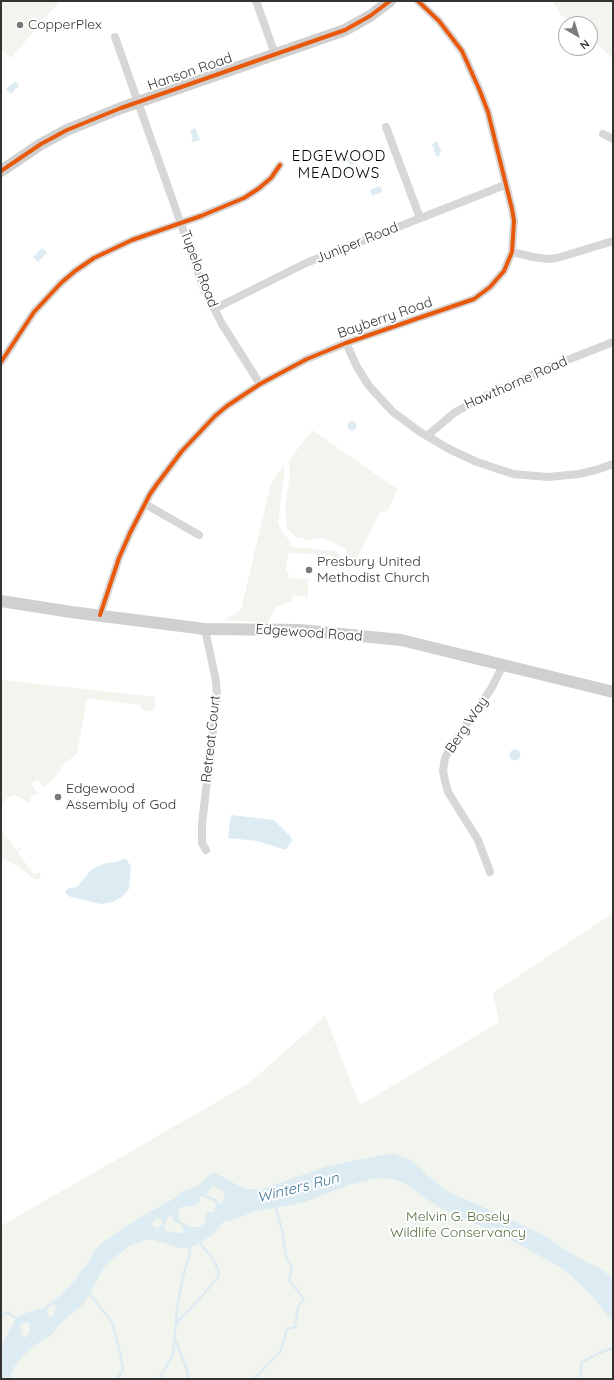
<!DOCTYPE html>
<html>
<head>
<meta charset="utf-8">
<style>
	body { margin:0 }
	#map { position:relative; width:614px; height:1380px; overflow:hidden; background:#fff; font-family:Quicksand,sans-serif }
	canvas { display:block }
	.frame { position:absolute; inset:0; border:2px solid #333; pointer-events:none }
	.north { position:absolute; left:558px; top:16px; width:40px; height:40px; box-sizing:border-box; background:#fff; border:1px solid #adadad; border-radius:50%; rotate:142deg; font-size:11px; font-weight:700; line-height:16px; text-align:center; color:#333 }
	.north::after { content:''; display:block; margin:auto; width:14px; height:18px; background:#7a7a7a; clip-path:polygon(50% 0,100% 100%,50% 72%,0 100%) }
</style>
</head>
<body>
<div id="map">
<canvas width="614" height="1380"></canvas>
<div class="frame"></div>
<div class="north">N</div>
</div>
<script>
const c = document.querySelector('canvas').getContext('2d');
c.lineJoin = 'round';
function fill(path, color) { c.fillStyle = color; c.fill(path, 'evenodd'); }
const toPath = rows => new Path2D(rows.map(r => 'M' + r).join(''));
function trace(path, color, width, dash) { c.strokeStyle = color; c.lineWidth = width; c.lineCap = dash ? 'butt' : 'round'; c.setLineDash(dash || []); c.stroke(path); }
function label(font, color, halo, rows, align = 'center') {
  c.font = font + ' Quicksand,sans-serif'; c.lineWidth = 4; c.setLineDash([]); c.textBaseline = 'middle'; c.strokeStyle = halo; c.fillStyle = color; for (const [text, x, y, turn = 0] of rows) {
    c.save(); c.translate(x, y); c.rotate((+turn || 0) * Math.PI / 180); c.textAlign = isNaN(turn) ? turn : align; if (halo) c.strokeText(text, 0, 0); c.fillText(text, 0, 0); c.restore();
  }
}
fill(toPath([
	[1,1,60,1,11,58,1,50],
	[553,1,613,1,613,58,590,39,590,24,572,24,561,15],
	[312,430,397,489,388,511,380,512,356,560,350,559,345,549,336,543,321,538,310,540,296,537,287,528,285,506,290,475,289,460],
	[284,465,284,476,278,523,282,532,290,541,292,547,336,551,340,555,340,559,335,559,329,555,288,553,286,571,289,572,288,578,308,579,308,597,293,596,291,602,285,603,277,606,272,614,268,623,225,620,241,610,271,483],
	[1,680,156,697,154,709,152,711,149,712,142,710,140,705,87,698,77,754,60,767,61,770,44,788,38,779,31,784,38,793,30,797,32,801,28,803,22,798,17,796,12,796,6,799,1,806],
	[1,829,16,850,22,847,18,853,34,875,39,872,41,875,40,878,38,879,34,879,15,865,1,858],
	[613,913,613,1379,1,1379,1,1226,248,1084,325,1016,360,1105,499,1022,493,993]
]), '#f1f5ed');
fill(toPath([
	[14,82,17,83,19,87,16,88,11,94,7,91,6,88,11,85],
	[195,128,200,140,192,142,191,140,193,139,190,131],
	[437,141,441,151,439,156,436,156,432,144],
	[351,152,354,156,355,163,351,165,347,160,346,154],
	[380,186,382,192,372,196,370,190],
	[42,248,46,251,47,253,38,262,33,257],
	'347.5 426a4.5 4.5 0 1 1 9 0a4.5 4.5 0 1 1-9 0Z',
	'509.5 755a5.5 5.5 0 1 1 11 0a5.5 5.5 0 1 1-11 0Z',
	[231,815,274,820,291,837,292,841,285,850,258,841,228,838],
	[123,859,127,860,131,867,129,889,122,897,113,902,101,904,71,897,66,894,65,891,69,888,77,887,92,869,106,863,116,862],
	[394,1154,409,1159,418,1166,429,1177,447,1191,540,1233,575,1256,603,1270,613,1280,613,1322,591,1295,570,1275,560,1267,509,1239,442,1209,431,1202,411,1187,402,1182,391,1179,377,1178,349,1185,302,1203,253,1212,233,1220,223,1222,214,1234,194,1246,189,1248,181,1248,154,1240,145,1240,129,1246,114,1258,104,1267,89,1295,81,1306,62,1322,51,1335,35,1345,23,1356,14,1367,9,1379,1,1379,1,1350,5,1339,16,1318,26,1313,43,1308,61,1295,77,1278,81,1271,88,1263,96,1249,103,1242,139,1218,175,1198,183,1191,199,1185,211,1174,215,1173,245,1189,262,1189,328,1166,382,1155],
	[212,1186,214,1186,223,1191,225,1198,221,1204,219,1204,219,1202,216,1199,206,1195],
	[201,1196,215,1202,216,1206,214,1212,207,1212,205,1223,200,1227,190,1227,184,1223,181,1223,179,1219,179,1209,184,1206,189,1207,199,1203,199,1197],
	[173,1215,174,1221,181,1225,184,1229,182,1233,177,1233,164,1230,166,1221,168,1217],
	[157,1218,161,1219,163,1222,158,1229,151,1224],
	[54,1304,55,1304,56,1306,54,1315,49,1318,47,1310,49,1307],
	[24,1323,29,1323,30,1332,25,1338,23,1338,20,1326,21,1324]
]), '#ddebf3');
trace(toPath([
	[88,1292,112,1322,120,1352,123,1370,117,1379],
	[1,1316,7,1312,16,1318],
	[176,1323,191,1308,218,1278,219,1272,216,1265,210,1255,200,1243],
	[175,1339,187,1370,189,1379],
	[159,1379,173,1355,177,1309,182,1281,190,1252,189,1248],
	[254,1379,280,1352,287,1329,295,1327,298,1307,304,1299,289,1280,292,1268,286,1257,282,1229,275,1205],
	[581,1379,581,1363,599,1353,613,1348]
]), '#ddebf3', 2.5);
trace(toPath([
	[256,1,275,54],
	[115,37,204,289,222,324,260,384],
	[386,127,420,218],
	[603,134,613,139],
	[512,252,533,257,548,259,557,258,613,241],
	[214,309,306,263,505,185],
	[346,343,357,367,369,386,393,412,420,432,451,450,477,462,513,474,548,477,579,474,596,470,613,464],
	[1,362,34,312,61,283,75,271,94,258,132,240,201,216,244,198,258,189,271,178,280,165],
	[427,436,454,413,475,401,552,366,613,342],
	[145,504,199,535],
	[100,615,119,558,130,533,150,494,157,484,182,451,215,416,227,406,260,384,307,359,346,343,474,299,490,287,504,271,512,252,514,221,512,209,488,112,480,91,462,51,439,21,418,1],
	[205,629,216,681,217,696,202,824,202,843,206,850],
	[490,872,478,840,448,792,445,781,443,771,445,758,451,746,491,689,503,665]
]), '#d7d7d7', 8);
trace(toPath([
	[1,171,41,144,67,130,121,108,345,30,370,16,390,1],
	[1,601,71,612,205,629,300,630,401,640,613,692]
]), '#d0d0d0', 12);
trace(toPath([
	[1,171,41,144,67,130,121,108,345,30,370,16,390,1],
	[1,362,34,312,61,283,75,271,94,258,132,240,201,216,244,198,258,189,271,178,280,165],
	[100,615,119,558,130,533,150,494,157,484,182,451,215,416,227,406,260,384,307,359,346,343,474,299,490,287,504,271,512,252,514,221,512,209,488,112,480,91,462,51,439,21,418,1]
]), '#e8590c', 4);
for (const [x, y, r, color] of [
	[20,25,4,"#7a7a7a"],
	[309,570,4,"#7a7a7a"],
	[58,797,4,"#7a7a7a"]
]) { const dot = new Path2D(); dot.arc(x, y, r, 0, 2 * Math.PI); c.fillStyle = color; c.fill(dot); trace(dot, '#fff', 1.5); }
label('14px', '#333', '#fff', [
	["CopperPlex",28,25],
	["Presbury United",317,562],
	["Methodist Church",317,578],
	["Edgewood",66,789],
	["Assembly of God",66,805]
], 'left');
label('14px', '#333', '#fff', [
	["Hanson Road",190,72,-19],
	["Juniper Road",357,243,-22],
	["Tupelo Road",199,269,69],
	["Bayberry Road",385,318,-19],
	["Hawthorne Road",516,383,-24],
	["Edgewood Road",309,633,4],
	["Berg Way",467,725,-56],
	["Retreat Court",211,739,-84]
]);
label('14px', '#56703f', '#fff', [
	["Melvin G. Bosely",458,1217],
	["Wildlife Conservancy",458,1233]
]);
c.letterSpacing = '1px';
label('15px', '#000', '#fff', [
	["EDGEWOOD",339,156],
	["MEADOWS",339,173]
]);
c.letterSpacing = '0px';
label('italic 15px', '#3f7597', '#fff', [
	["Winters Run",298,1188,-14]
]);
</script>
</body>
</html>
